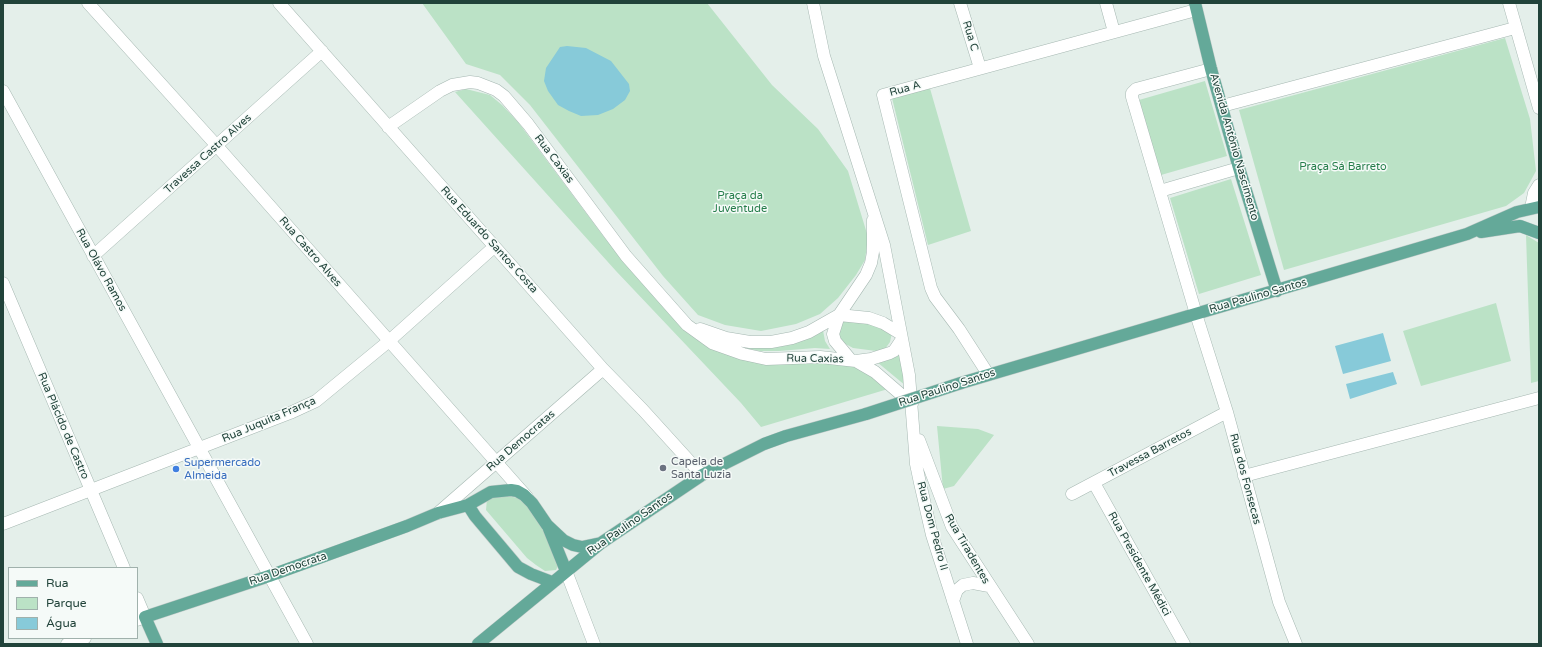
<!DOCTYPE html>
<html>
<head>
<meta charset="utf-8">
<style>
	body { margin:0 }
	#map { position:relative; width:1542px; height:647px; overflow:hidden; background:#e4efea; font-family:"Varela Round",sans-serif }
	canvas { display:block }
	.frame { position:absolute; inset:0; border:4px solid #21433a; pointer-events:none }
	.legend { position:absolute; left:8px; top:567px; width:130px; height:72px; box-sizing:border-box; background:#f5faf8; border:1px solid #a0b1ac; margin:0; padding:5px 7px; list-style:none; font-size:12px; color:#21433a }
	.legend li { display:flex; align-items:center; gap:8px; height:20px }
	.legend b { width:20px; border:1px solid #a0b1ac }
</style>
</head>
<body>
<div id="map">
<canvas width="1542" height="647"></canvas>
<div class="frame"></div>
<ul class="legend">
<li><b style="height:5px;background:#64a999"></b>Rua</li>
<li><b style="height:11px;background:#bbe2c6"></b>Parque</li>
<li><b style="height:11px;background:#87cad9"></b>Água</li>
</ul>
</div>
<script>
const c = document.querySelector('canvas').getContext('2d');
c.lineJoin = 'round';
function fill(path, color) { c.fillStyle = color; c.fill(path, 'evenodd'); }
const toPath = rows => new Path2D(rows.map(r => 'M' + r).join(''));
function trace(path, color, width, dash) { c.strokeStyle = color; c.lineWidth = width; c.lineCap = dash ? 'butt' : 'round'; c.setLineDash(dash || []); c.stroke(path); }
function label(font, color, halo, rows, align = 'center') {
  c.font = font + ' "Varela Round",sans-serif'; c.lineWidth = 3; c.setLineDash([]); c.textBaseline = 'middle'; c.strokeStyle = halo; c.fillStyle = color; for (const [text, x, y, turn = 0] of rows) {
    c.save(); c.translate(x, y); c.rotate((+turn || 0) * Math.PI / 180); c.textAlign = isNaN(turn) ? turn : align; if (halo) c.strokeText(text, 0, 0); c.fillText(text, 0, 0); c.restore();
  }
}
fill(toPath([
	[422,3,707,3,772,85,818,129,848,171,868,237,865,260,856,275,838,298,820,314,796,324,761,331,725,325,698,315,663,276,530,105,500,75,466,64],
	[1505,38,1530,119,1536,171,1524,193,1506,206,1284,270,1239,110],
	[1205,81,1227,156,1161,175,1139,100],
	[929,85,971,231,928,245,892,98],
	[466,89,490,95,502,105,518,122,604,237,648,289,730,354,823,359,862,368,888,389,761,427,741,403,616,271,455,92],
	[1231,179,1261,275,1199,294,1170,198],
	[1526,235,1539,243,1539,381,1531,383],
	[1496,303,1511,361,1421,386,1403,331],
	[845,316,862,317,892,333,890,342,885,349,876,351,853,348,840,341,835,332],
	[822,325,825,341,830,349,815,348,779,351,760,351,744,348,721,340,745,344],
	[899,350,906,386,877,362,889,359],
	[937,426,978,429,994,435,954,486,943,489],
	[502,495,518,498,531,509,543,526,560,562,556,570,545,571,536,565,527,558,486,510,487,499]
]), '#bbe2c6');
fill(toPath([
	[567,46,586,48,611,61,629,84,630,91,625,100,613,109,598,115,581,116,569,111,558,105,548,91,544,81,546,68,560,47],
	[1383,333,1391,361,1343,374,1335,346],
	[1393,372,1397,384,1350,399,1346,384]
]), '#87cad9');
const minor = toPath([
	[88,3,217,146,527,497],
	[279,3,603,369,643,410,702,475],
	[813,3,824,56,884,245,909,375,916,464,920,483,932,535,967,644],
	[960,3,980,68],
	[1106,3,1114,32],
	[1509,3,1539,108],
	[1211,69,1136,89,1132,93,1132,97,1196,314,1227,412,1279,602,1296,644],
	[3,91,307,644],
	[1222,106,1515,28],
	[388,127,440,91,452,85,470,82,478,83,496,90,504,96,528,124,626,256,687,325,712,343,743,354,766,359,820,357,856,361,875,372,912,404],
	[1160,191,1239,168],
	[1531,208,1534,193,1539,185],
	[93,256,322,51],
	[3,283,124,568],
	[700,329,726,338,750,342,771,342,792,338,809,332,839,315,869,318,883,323,901,334],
	[850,359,835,341,833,334,839,315,866,275,871,263,873,252,873,220],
	[856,361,871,359,890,353,894,351,902,339],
	[988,374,959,329,935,297,931,288,883,95,1196,10],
	[919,440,952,527,1028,644],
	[1244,476,1539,398],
	[1094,483,1184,644],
	[1072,494,1227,412],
	[438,513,603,369],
	[3,524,290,413,316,401,389,341,494,247],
	[566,571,594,644],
	[137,598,145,617,137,620],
	[953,601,957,590,963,585,973,583,989,586],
	[67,644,85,638]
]);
const major = toPath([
	[1195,3,1211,69,1239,168,1277,291],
	[1481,232,1520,226,1539,233],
	[961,383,1467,234,1517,212,1539,207],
	[468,505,475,516,518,567,531,574,552,582],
	[549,529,566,571],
	[157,644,145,617,269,576,407,526,438,513,468,505,491,492,511,490,517,491,524,495,532,503,547,525,563,540,573,545,582,547,601,543],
	[478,644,601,543,702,475,764,444,786,436,866,414]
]);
trace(minor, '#a6b8b2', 13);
trace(major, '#c1cac8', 13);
trace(minor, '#fff', 12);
trace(major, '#64a999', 12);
const majorBridge = toPath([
	[866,414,961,383]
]);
trace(majorBridge, '#c1cac8', 13, []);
trace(majorBridge, '#64a999', 12);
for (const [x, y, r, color] of [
	[663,468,4,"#6b7280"],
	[176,469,4,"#3f7fe0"]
]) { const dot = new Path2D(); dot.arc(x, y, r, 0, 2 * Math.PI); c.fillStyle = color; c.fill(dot); trace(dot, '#f5faf8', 1.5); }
label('11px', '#21433a', '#f5faf8', [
	["Rua C",970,36,73],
	["Rua A",905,89,-15],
	["Avenida Antônio Nascimento",1234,147,74],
	["Travessa Castro Alves",208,154,-42],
	["Rua Caxias",554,159,53],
	["Rua Eduardo Santos Costa",489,240,48],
	["Rua Castro Alves",310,252,49],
	["Rua Olávo Ramos",101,270,61],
	["Rua Paulino Santos",1258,296,-16],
	["Rua Caxias",815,359,1],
	["Rua Paulino Santos",947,388,-18],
	["Rua Juquita França",269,420,-23],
	["Rua Plácido de Castro",63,426,67],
	["Rua Democratas",521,441,-41],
	["Travessa Barretos",1150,453,-28],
	["Rua dos Fonsecas",1245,479,75],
	["Rua Paulino Santos",630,524,-35],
	["Rua Dom Pedro II",932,526,75],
	["Rua Tiradentes",967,549,60],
	["Rua Presidente Médici",1139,564,61],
	["Rua Democrata",288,569,-19]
]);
label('11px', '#267e4b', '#f5faf8', [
	["Praça Sá Barreto",1343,167],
	["Praça da",740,196],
	["Juventude",740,209]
]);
label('11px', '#5b616d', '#f5faf8', [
	["Capela de",671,462],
	["Santa Luzia",671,475]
], 'left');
label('11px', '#366cbe', '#f5faf8', [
	["Supermercado",184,463],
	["Almeida",184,476]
], 'left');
</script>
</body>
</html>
